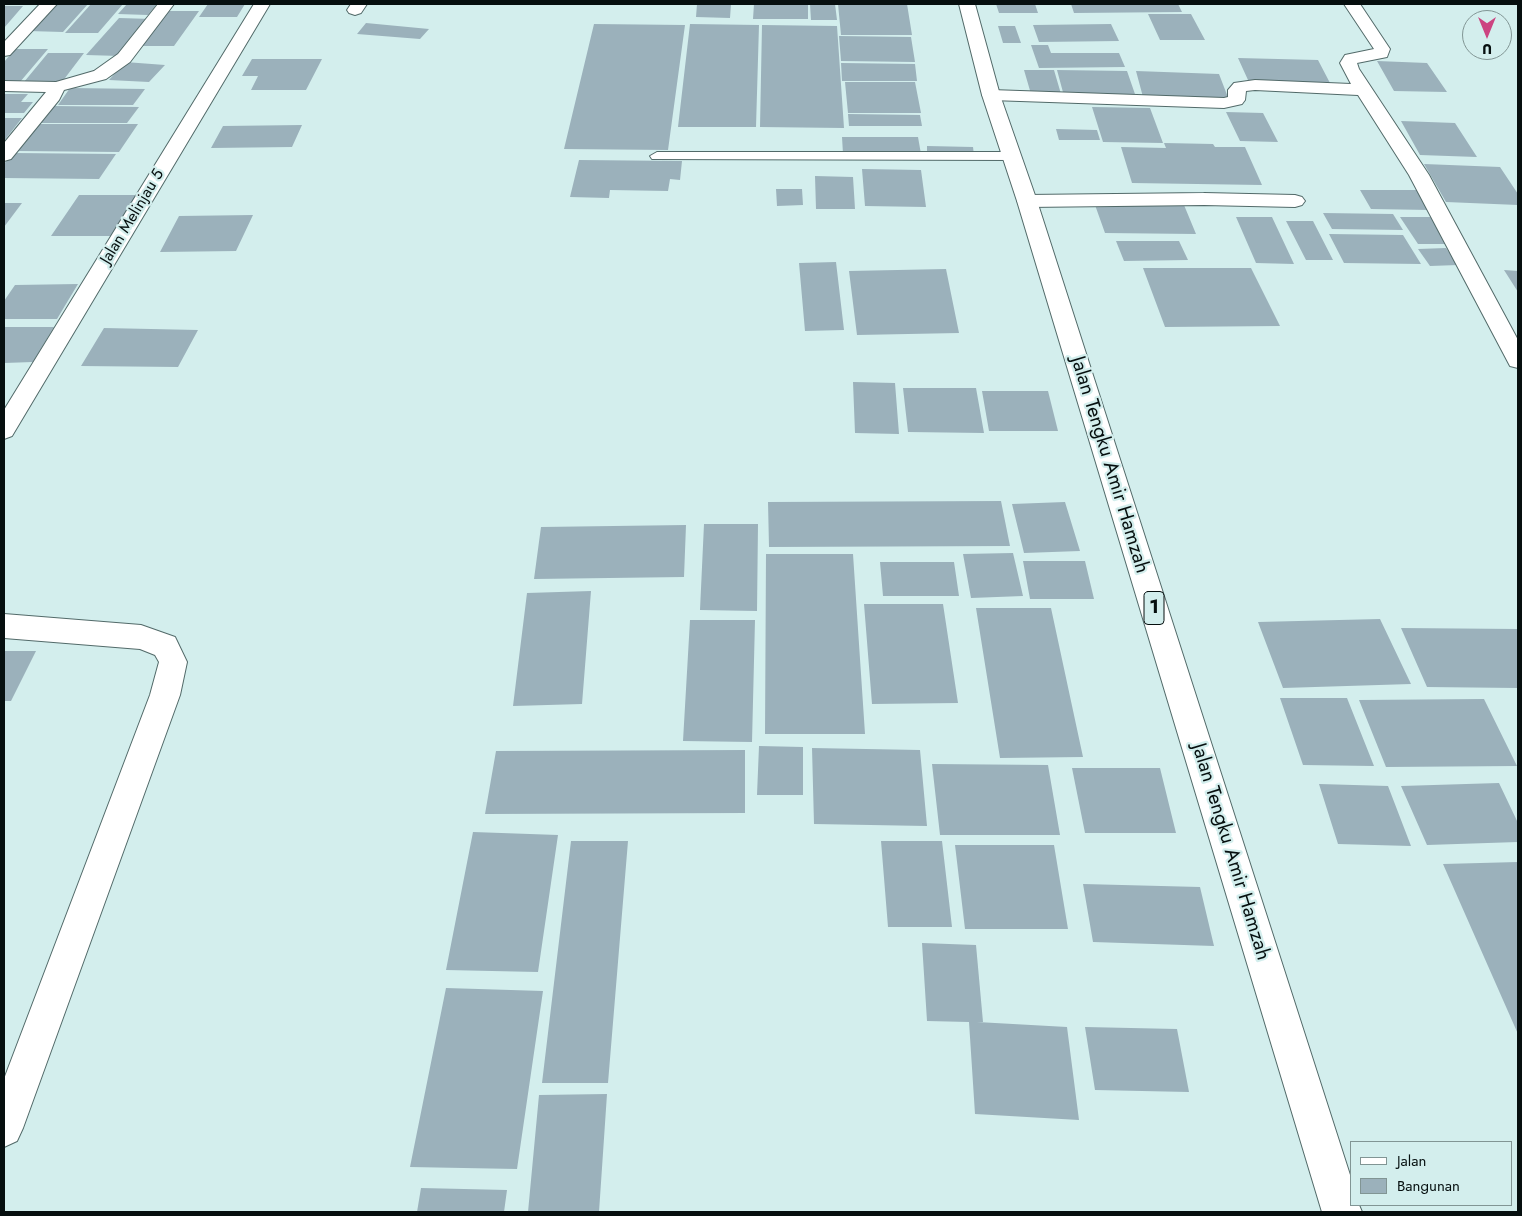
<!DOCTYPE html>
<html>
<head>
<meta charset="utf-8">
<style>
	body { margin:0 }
	#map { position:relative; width:1522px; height:1216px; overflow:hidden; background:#d3eeed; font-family:Jost,sans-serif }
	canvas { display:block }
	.frame { position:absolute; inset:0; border:5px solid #060f0f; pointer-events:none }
	.legend { position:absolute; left:1350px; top:1141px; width:162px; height:65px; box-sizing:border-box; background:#d3eeed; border:1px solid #819594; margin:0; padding:6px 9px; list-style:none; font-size:15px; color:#060f0f }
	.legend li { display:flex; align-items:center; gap:10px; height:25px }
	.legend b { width:25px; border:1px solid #819594 }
	.north { position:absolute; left:1462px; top:10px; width:50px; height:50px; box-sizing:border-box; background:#d3eeed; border:1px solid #819594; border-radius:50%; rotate:180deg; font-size:14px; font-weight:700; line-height:20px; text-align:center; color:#060f0f }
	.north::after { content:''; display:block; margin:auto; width:18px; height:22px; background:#cc4481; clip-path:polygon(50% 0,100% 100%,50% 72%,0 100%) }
</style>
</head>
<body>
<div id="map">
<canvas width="1522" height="1216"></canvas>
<div class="frame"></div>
<ul class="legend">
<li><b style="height:6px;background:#fff"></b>Jalan</li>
<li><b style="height:14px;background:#9bb1bb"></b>Bangunan</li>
</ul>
<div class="north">U</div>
</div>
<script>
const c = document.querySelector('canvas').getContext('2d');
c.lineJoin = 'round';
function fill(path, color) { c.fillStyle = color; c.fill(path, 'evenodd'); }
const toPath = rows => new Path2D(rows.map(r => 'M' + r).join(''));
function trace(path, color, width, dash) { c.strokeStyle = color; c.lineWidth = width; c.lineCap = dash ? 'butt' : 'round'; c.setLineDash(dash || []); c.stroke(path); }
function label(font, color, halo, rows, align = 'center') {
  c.font = font + ' Jost,sans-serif'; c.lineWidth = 4.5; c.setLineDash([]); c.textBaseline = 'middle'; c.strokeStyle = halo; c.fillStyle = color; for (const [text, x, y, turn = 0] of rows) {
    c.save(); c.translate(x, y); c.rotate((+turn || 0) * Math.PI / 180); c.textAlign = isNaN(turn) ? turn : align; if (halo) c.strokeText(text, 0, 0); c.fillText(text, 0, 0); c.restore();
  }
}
fill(toPath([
	[54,4,88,4,63,32,28,31],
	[91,4,123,4,98,33,65,33],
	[127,4,157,4,148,15,118,14],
	[208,4,245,4,237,17,199,17],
	[697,4,731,4,730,18,696,17],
	[754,4,808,4,808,19,753,19],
	[810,4,835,4,837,20,811,20],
	[838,4,907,4,912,35,841,35],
	[996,4,1035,4,1038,13,999,13],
	[1071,4,1178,4,1182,12,1074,13],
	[4,6,23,6,4,28],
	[167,11,199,11,174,46,140,46],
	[1148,14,1191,14,1205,40,1160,40],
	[119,18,152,19,120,56,86,55],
	[366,23,429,29,420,39,357,34],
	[594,24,685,25,668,150,564,149],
	[690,24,759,25,756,127,678,127],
	[1111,24,1119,41,1039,42,1033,25],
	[762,25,837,26,844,128,760,127],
	[998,26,1015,26,1021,43,1003,43],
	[839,36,911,37,915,62,841,61],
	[1031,45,1048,45,1051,53,1119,53,1125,67,1039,68],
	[15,49,48,49,20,82,4,82,4,62],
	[48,53,84,53,62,82,24,82],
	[1238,58,1318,60,1330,83,1248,80],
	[252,59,322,59,306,90,251,90,258,76,242,76],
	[1377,61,1427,63,1447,92,1394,91],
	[125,62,165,65,149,82,109,80],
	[841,63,915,64,917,81,842,81],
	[1024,70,1054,70,1061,94,1031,94],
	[1057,70,1127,71,1136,97,1064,96],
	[1136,71,1219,74,1229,100,1143,97],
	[845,82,915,82,921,113,848,113],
	[70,88,145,89,133,105,58,105],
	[4,94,28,94,21,102,33,102,24,113,4,113],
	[54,106,139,107,127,123,41,123],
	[1092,107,1150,108,1163,143,1103,142],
	[1226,112,1263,113,1278,142,1240,141],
	[848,114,920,115,922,126,849,126],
	[4,118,22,118,4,141],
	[1401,121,1455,123,1477,157,1420,155],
	[39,124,138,124,119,152,18,151],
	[302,125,292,147,211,148,223,126],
	[1056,129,1097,130,1100,140,1059,140],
	[842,137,918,137,921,154,843,154],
	[1164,143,1213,144,1215,147,1245,147,1262,185,1132,183,1121,147,1166,148],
	[927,146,973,147,974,155,927,154],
	[13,153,116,154,99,179,4,178,4,164],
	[579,160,682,161,680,180,670,179,668,191,610,190,609,198,570,197],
	[1424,164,1500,167,1518,194,1518,205,1446,202],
	[862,169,921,170,926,207,865,206],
	[815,176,853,177,855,209,816,209],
	[776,189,802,189,803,205,777,206],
	[1360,190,1418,190,1430,210,1371,209],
	[79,195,137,195,111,236,51,236],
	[4,203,22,203,4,227],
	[1095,205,1184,205,1196,234,1105,233],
	[1323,213,1393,214,1403,230,1332,229],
	[253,215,236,251,160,252,179,216],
	[1236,217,1272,217,1294,264,1256,263],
	[1400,217,1431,217,1449,244,1418,244],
	[1286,221,1313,221,1333,260,1306,260],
	[1329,234,1403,235,1421,264,1344,263],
	[1116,241,1179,241,1188,260,1124,261],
	[1446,248,1458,265,1430,266,1418,249],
	[836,262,844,330,805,331,799,263],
	[1143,268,1251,268,1280,326,1165,327],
	[946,269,959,333,857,335,849,271],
	[1504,270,1518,271,1518,292],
	[78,284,57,319,4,319,4,301,15,285],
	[4,327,54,327,33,362,4,363],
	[104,328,198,330,178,367,81,366],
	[853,382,895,383,899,434,855,433],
	[903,388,976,388,984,433,908,432],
	[982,391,1048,391,1058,431,989,431],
	[1001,501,1010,546,769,547,768,502],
	[1065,502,1080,551,1024,553,1012,504],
	[704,524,758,524,757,611,700,610],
	[686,525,684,577,534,579,541,527],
	[1013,553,1023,596,971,598,963,554],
	[766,554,853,554,865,734,765,734],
	[1023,561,1085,561,1094,599,1030,599],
	[880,562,954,562,959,596,883,596],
	[591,591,582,704,513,706,527,593],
	[864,604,943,604,958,703,872,704],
	[976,608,1051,608,1083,757,1000,758],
	[1380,619,1411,684,1283,688,1258,622],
	[690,620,755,620,752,742,683,741],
	[1401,628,1517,629,1518,688,1427,687],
	[4,651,36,651,11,701,4,701],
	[1280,698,1347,698,1374,766,1303,765],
	[1484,699,1517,766,1386,767,1359,700],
	[759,746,803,747,803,795,757,795],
	[812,748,920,750,927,826,814,824],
	[745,750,745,813,485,814,496,751],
	[932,764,1048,765,1060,835,940,835],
	[1072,768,1160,768,1176,833,1085,833],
	[1499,783,1518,823,1518,842,1427,845,1401,786],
	[1319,784,1388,786,1411,846,1338,844],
	[473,832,558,835,538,972,446,970],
	[571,841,628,841,608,1083,542,1083],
	[881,841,942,841,952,927,888,927],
	[955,845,1054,845,1068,929,965,929],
	[1518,862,1518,1034,1443,864],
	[1083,884,1200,887,1214,946,1093,942],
	[922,943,976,945,983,1022,977,1022,1067,1027,1079,1120,975,1114,969,1022,927,1021],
	[446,988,543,991,517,1169,410,1167],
	[1085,1027,1177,1029,1189,1092,1095,1090],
	[607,1094,599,1212,528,1212,539,1095],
	[421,1188,507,1190,504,1212,417,1212]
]), '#9bb1bb');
const service = toPath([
	[657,152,1013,152,1020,156,1013,160,652,159,650,156,657,152]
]);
const minor = toPath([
	[40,4,57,4,10,55,4,56,4,42,40,4],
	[158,4,174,4,130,62,106,79,64,90,59,100,11,159,4,161,4,143,46,92,4,91,4,81,56,82,94,71,118,54,158,4],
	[254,4,270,4,12,436,4,439,4,410,254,4],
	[351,4,367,4,361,13,355,15,349,13,347,10,351,4],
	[1344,4,1360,4,1390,49,1387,57,1357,63,1359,69,1429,175,1518,340,1518,368,1510,366,1409,175,1358,95,1255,90,1246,91,1245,100,1242,104,1224,108,991,100,985,99,982,95,985,91,991,90,1224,98,1228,97,1228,90,1234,83,1255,80,1351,84,1340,63,1345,55,1374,49,1344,4],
	[1204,193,1295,195,1302,197,1305,201,1302,205,1295,207,1204,205,1027,207,1020,205,1017,201,1020,197,1027,195,1204,193],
	[4,614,141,625,175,637,187,662,180,695,23,1128,17,1141,4,1147,4,1079,150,695,159,662,155,655,140,649,4,638,4,614]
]);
const primary = toPath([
	[959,4,975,4,1000,95,1037,201,1351,1178,1351,1205,1359,1205,1362,1212,1322,1212,1017,201,982,95,959,4]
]);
trace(service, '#526a69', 2);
trace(minor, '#526a69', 2);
trace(primary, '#526a69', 2);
fill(service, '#fff');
fill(minor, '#fff');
fill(primary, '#fff');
label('16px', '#060f0f', '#d3eeed', [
	["Jalan Melinjau 5",133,217,-59]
]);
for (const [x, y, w] of [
	[1154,608,20]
]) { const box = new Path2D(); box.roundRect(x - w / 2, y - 16.5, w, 33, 4); c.fillStyle = '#d3eeed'; c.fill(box); trace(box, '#060f0f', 1); }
label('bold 19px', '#060f0f', null, [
	["1",1154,608]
]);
label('20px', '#060f0f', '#d3eeed', [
	["Jalan Tengku Amir Hamzah",1109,465,73],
	["Jalan Tengku Amir Hamzah",1230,852,73]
]);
</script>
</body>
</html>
